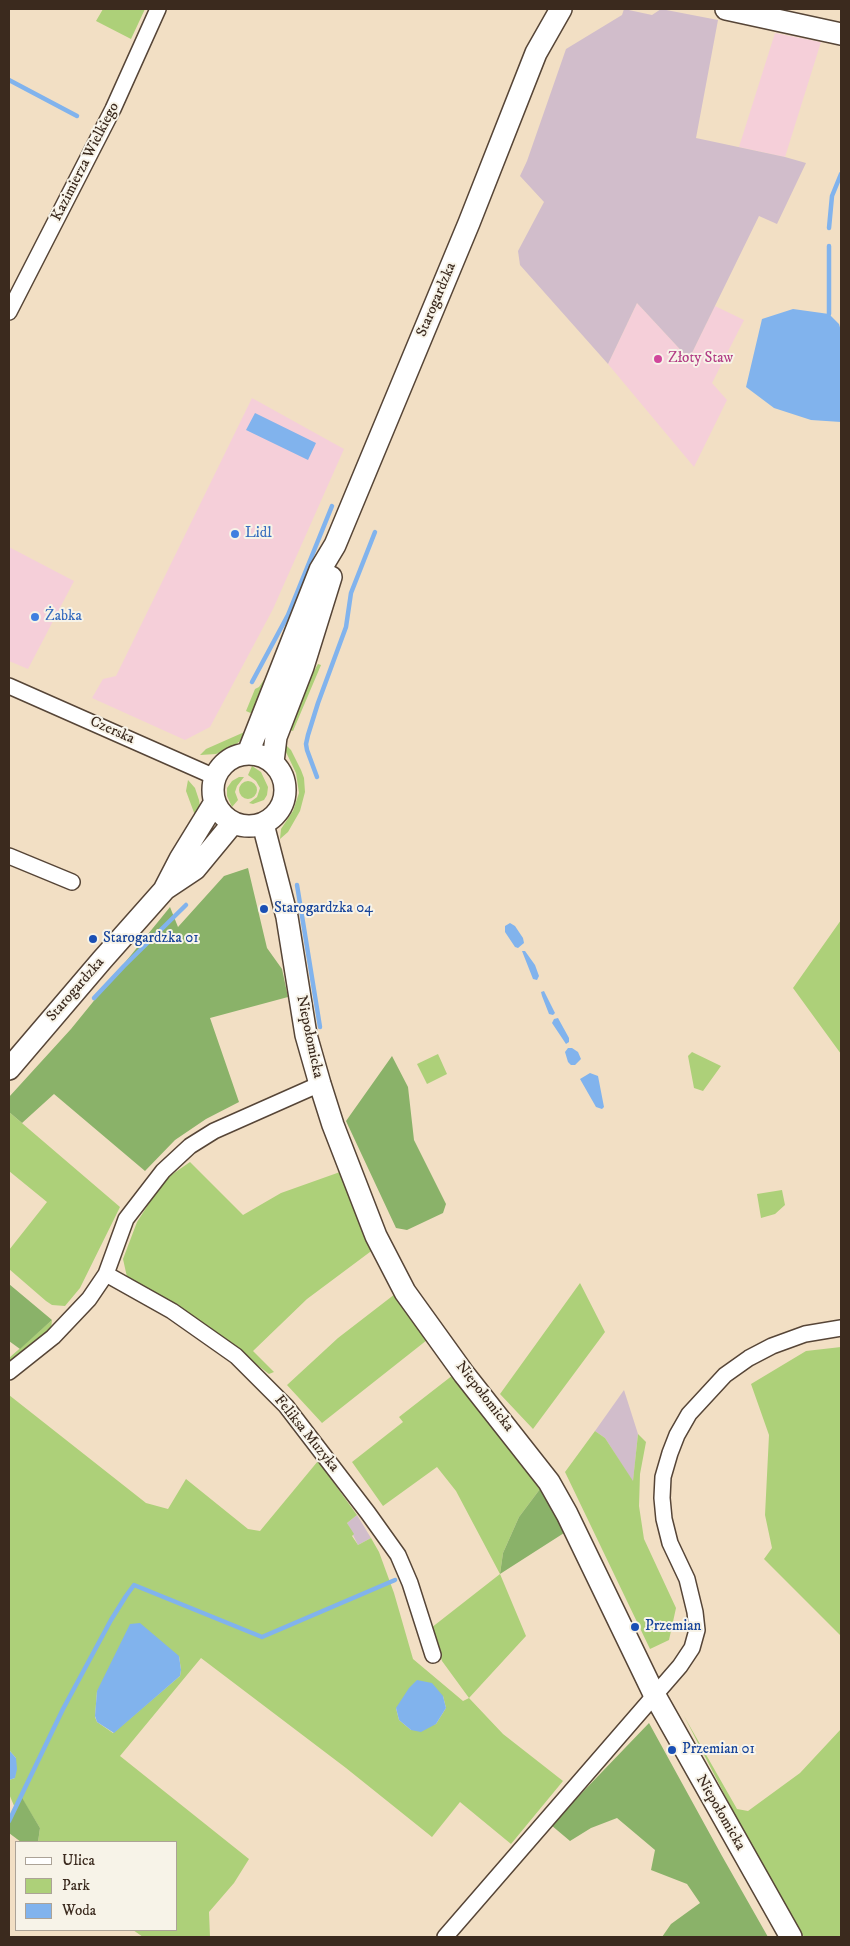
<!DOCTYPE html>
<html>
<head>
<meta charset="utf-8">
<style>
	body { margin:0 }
	#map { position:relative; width:850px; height:1946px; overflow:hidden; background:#f2dfc4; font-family:"IM FELL DW Pica",serif }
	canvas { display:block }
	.frame { position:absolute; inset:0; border:10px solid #3b2a1e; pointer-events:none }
	.legend { position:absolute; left:15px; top:1841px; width:162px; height:90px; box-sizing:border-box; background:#f7f3e8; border:1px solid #aca397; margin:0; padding:6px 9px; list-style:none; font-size:15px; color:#3b2a1e }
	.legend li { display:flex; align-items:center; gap:10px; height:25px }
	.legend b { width:25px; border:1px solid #aca397 }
</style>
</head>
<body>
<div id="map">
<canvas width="850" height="1946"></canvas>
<div class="frame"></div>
<ul class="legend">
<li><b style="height:6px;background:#fff"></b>Ulica</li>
<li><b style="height:14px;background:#add079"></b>Park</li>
<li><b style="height:14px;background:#81b3ed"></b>Woda</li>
</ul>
</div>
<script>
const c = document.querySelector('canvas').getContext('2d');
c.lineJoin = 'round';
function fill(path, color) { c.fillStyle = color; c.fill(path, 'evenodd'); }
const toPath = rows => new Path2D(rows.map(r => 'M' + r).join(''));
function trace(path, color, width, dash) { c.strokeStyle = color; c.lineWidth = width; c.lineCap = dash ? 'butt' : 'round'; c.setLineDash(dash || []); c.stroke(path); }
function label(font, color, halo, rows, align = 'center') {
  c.font = font + ' "IM FELL DW Pica",serif'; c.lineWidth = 4; c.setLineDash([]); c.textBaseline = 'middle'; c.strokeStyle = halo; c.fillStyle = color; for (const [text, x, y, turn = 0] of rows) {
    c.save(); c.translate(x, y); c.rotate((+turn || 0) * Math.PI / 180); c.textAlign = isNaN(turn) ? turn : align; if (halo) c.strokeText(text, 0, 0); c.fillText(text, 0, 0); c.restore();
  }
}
fill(toPath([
	[775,33,821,42,785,157,739,147],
	[637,303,689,359,715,306,744,320,712,383,727,400,694,467,608,364],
	[252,398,344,449,273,609,210,727,185,740,92,698,103,679,116,676],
	[9,547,74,581,28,669,9,661]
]), '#f5cfd9');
fill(toPath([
	[624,9,652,15,661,9,718,20,696,138,785,157,806,163,777,224,759,216,689,359,637,303,608,364,520,265,518,251,544,202,520,176,527,161,566,49,622,15],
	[624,1390,638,1434,633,1482,605,1438,595,1431],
	[357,1515,371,1538,358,1545,347,1523]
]), '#d1bdcb');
fill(toPath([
	[103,9,145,9,131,39,96,21],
	[276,662,255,715,246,711,255,689,259,687],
	[318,664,321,665,293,731,287,729,293,709],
	[249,730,245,737,235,745,216,754,200,755,206,749],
	[285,744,291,750,301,770,304,778,305,792,300,811,288,832,280,839,281,829,293,811,299,793,296,773,286,752],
	[252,766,261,772,268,787,267,795,264,800,253,804,249,803,257,797,260,788,256,781,248,775],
	[239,777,244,777,237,786,235,792,238,800,232,807,227,796,227,788,232,781],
	[188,780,195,788,199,800,200,807,196,818,186,791],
	'239 790a9 9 0 1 1 18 0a9 9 0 1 1-18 0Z',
	[841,920,841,1054,793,988],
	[692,1052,721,1066,703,1091,694,1088,688,1056],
	[438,1054,447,1074,427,1084,417,1064],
	[9,1112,120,1207,80,1288,65,1306,52,1305,46,1301,9,1269,9,1250,47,1202,9,1171],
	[190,1162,243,1215,281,1193,340,1172,368,1240,374,1249,307,1299,253,1351,274,1372,269,1374,218,1335,127,1277,123,1259,137,1222,164,1180],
	[782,1190,785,1205,775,1214,761,1218,757,1194],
	[580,1283,605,1332,533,1429,500,1394],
	[395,1294,427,1340,322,1423,287,1385,338,1338],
	[52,1320,51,1329,9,1365,9,1358],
	[841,1347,841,1636,764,1559,772,1548,765,1515,769,1435,751,1384,806,1351],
	[453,1375,540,1489,519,1517,503,1553,500,1574,526,1636,469,1698,503,1734,563,1781,511,1844,460,1802,432,1837,346,1768,201,1658,120,1756,249,1859,234,1883,209,1912,210,1937,143,1937,133,1930,176,1930,176,1842,38,1842,40,1828,21,1797,15,1808,9,1794,9,1780,15,1778,16,1758,9,1750,9,1395,146,1503,168,1509,186,1479,248,1529,260,1531,318,1461,357,1515,347,1523,354,1534,352,1536,358,1545,371,1538,379,1552,394,1593,413,1659,463,1701,469,1698,442,1661,431,1628,500,1574,456,1491,437,1467,383,1506,352,1462,403,1422,399,1417],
	[179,1656,181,1670,180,1676,113,1733,97,1722,95,1717,97,1691],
	[443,1696,446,1708,436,1724,411,1730,399,1720,396,1708],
	[595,1431,605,1438,633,1481,638,1434,646,1442,640,1474,639,1506,644,1539,676,1608,669,1640,650,1649,565,1472],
	[684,1716,737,1809,748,1811,800,1773,841,1729,841,1937,804,1937,747,1838]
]), '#add079');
fill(toPath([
	[248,868,267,948,282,969,288,997,210,1018,239,1102,206,1119,175,1140,145,1171,54,1094,22,1123,9,1112,9,1097,71,1029,170,907,178,927,224,876],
	[392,1056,408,1087,414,1140,446,1204,443,1213,407,1230,396,1228,346,1121],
	[9,1284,52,1320,20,1349,9,1341],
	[540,1489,552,1508,564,1533,500,1574,503,1553,519,1517],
	[649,1723,722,1856,768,1937,662,1937,671,1924,700,1903,687,1884,651,1870,655,1850,617,1818,591,1828,570,1841,551,1825],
	[21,1796,40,1828,38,1842,21,1842,9,1833,9,1821]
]), '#8ab269');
fill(toPath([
	[793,309,829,314,839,324,841,331,841,422,811,420,774,408,746,387,762,319],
	[255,413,316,443,308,460,246,430],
	[510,923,515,926,523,938,524,943,518,948,515,947,505,932,505,926],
	[522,951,525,951,535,965,539,976,537,980,533,979],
	[544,991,555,1013,553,1015,549,1014,542,996,541,992],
	[558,1018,569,1038,569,1042,566,1044,552,1023,554,1019],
	[568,1048,572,1048,578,1052,581,1059,575,1065,571,1065,568,1062,565,1052],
	[590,1073,598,1076,604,1107,602,1109,596,1107,580,1079],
	[140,1623,179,1656,181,1670,180,1676,114,1733,97,1722,95,1716,97,1691,130,1624],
	[417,1680,432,1683,443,1696,446,1708,436,1724,421,1732,411,1730,399,1720,396,1708,409,1688],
	[9,1750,16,1758,17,1769,15,1778,9,1780]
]), '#81b3ed');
trace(toPath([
	[9,80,77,116],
	[829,228,832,196,841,174],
	[829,246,829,314],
	[252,682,288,615,332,506],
	[317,777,307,750,306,744,308,735,318,703,346,627,351,593,375,532],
	[297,885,320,1027],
	[94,998,124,966,186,905],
	[9,1821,63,1709,111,1620,126,1596,134,1585,262,1637,395,1580]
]), '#81b3ed', 4.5);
const street = toPath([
	[9,312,113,109,158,9],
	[9,686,215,777],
	[9,856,72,882],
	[106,1274,172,1311,236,1356,286,1406,368,1513,398,1555,410,1583,433,1655],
	[9,1372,53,1337,89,1299,106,1274,126,1219,163,1171,190,1146,214,1131,320,1084],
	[445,1937,680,1666,692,1648,697,1630,695,1612,687,1579,670,1543,664,1519,662,1498,663,1477,670,1453,677,1435,689,1414,725,1375,749,1358,772,1346,805,1334,841,1328]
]);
const secondary = toPath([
	[726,9,841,34],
	[248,753,320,570,335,545,469,223,536,53,561,9],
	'213 790a36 36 0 1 1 72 0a36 36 0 1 1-72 0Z',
	[273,762,276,737,303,667,331,577],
	[263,824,287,917,306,1035,320,1084,333,1125,376,1236,405,1292,464,1374,549,1482,567,1514,654,1694,791,1937],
	[165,888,180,859,215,802],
	[9,1069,102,960,165,889,195,869,233,823]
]);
trace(street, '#564537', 18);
trace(secondary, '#564537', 24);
trace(street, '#fff', 15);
trace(secondary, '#fff', 21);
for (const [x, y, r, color] of [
	[658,359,5,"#d1479c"],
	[235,534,5,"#3f7fe0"],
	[35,617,5,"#3f7fe0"],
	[264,909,5,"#1a4fb4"],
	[93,939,5,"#1a4fb4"],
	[635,1627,5,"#1a4fb4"],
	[672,1750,5,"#1a4fb4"]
]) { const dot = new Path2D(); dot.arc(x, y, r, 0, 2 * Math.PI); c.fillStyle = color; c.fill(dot); trace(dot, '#f7f3e8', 2); }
label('15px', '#3b2a1e', '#f7f3e8', [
	["Kazimierza Wielkiego",86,162,-63],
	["Starogardzka",437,300,-67],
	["Czerska",112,731,24],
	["Starogardzka",76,990,-49],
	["Niepołomicka",309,1037,78],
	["Niepołomicka",484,1397,52],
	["Feliksa Muzyka",306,1434,51],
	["Niepołomicka",720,1813,60]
]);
label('15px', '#b23c85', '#f7f3e8', [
	["Złoty Staw",668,359]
], 'left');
label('15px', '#366cbe', '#f7f3e8', [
	["Lidl",245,534],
	["Żabka",45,617]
], 'left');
label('15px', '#164399', '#f7f3e8', [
	["Starogardzka 04",274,909],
	["Starogardzka 01",103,939],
	["Przemian",645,1627],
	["Przemian 01",682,1750]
], 'left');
</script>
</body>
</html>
